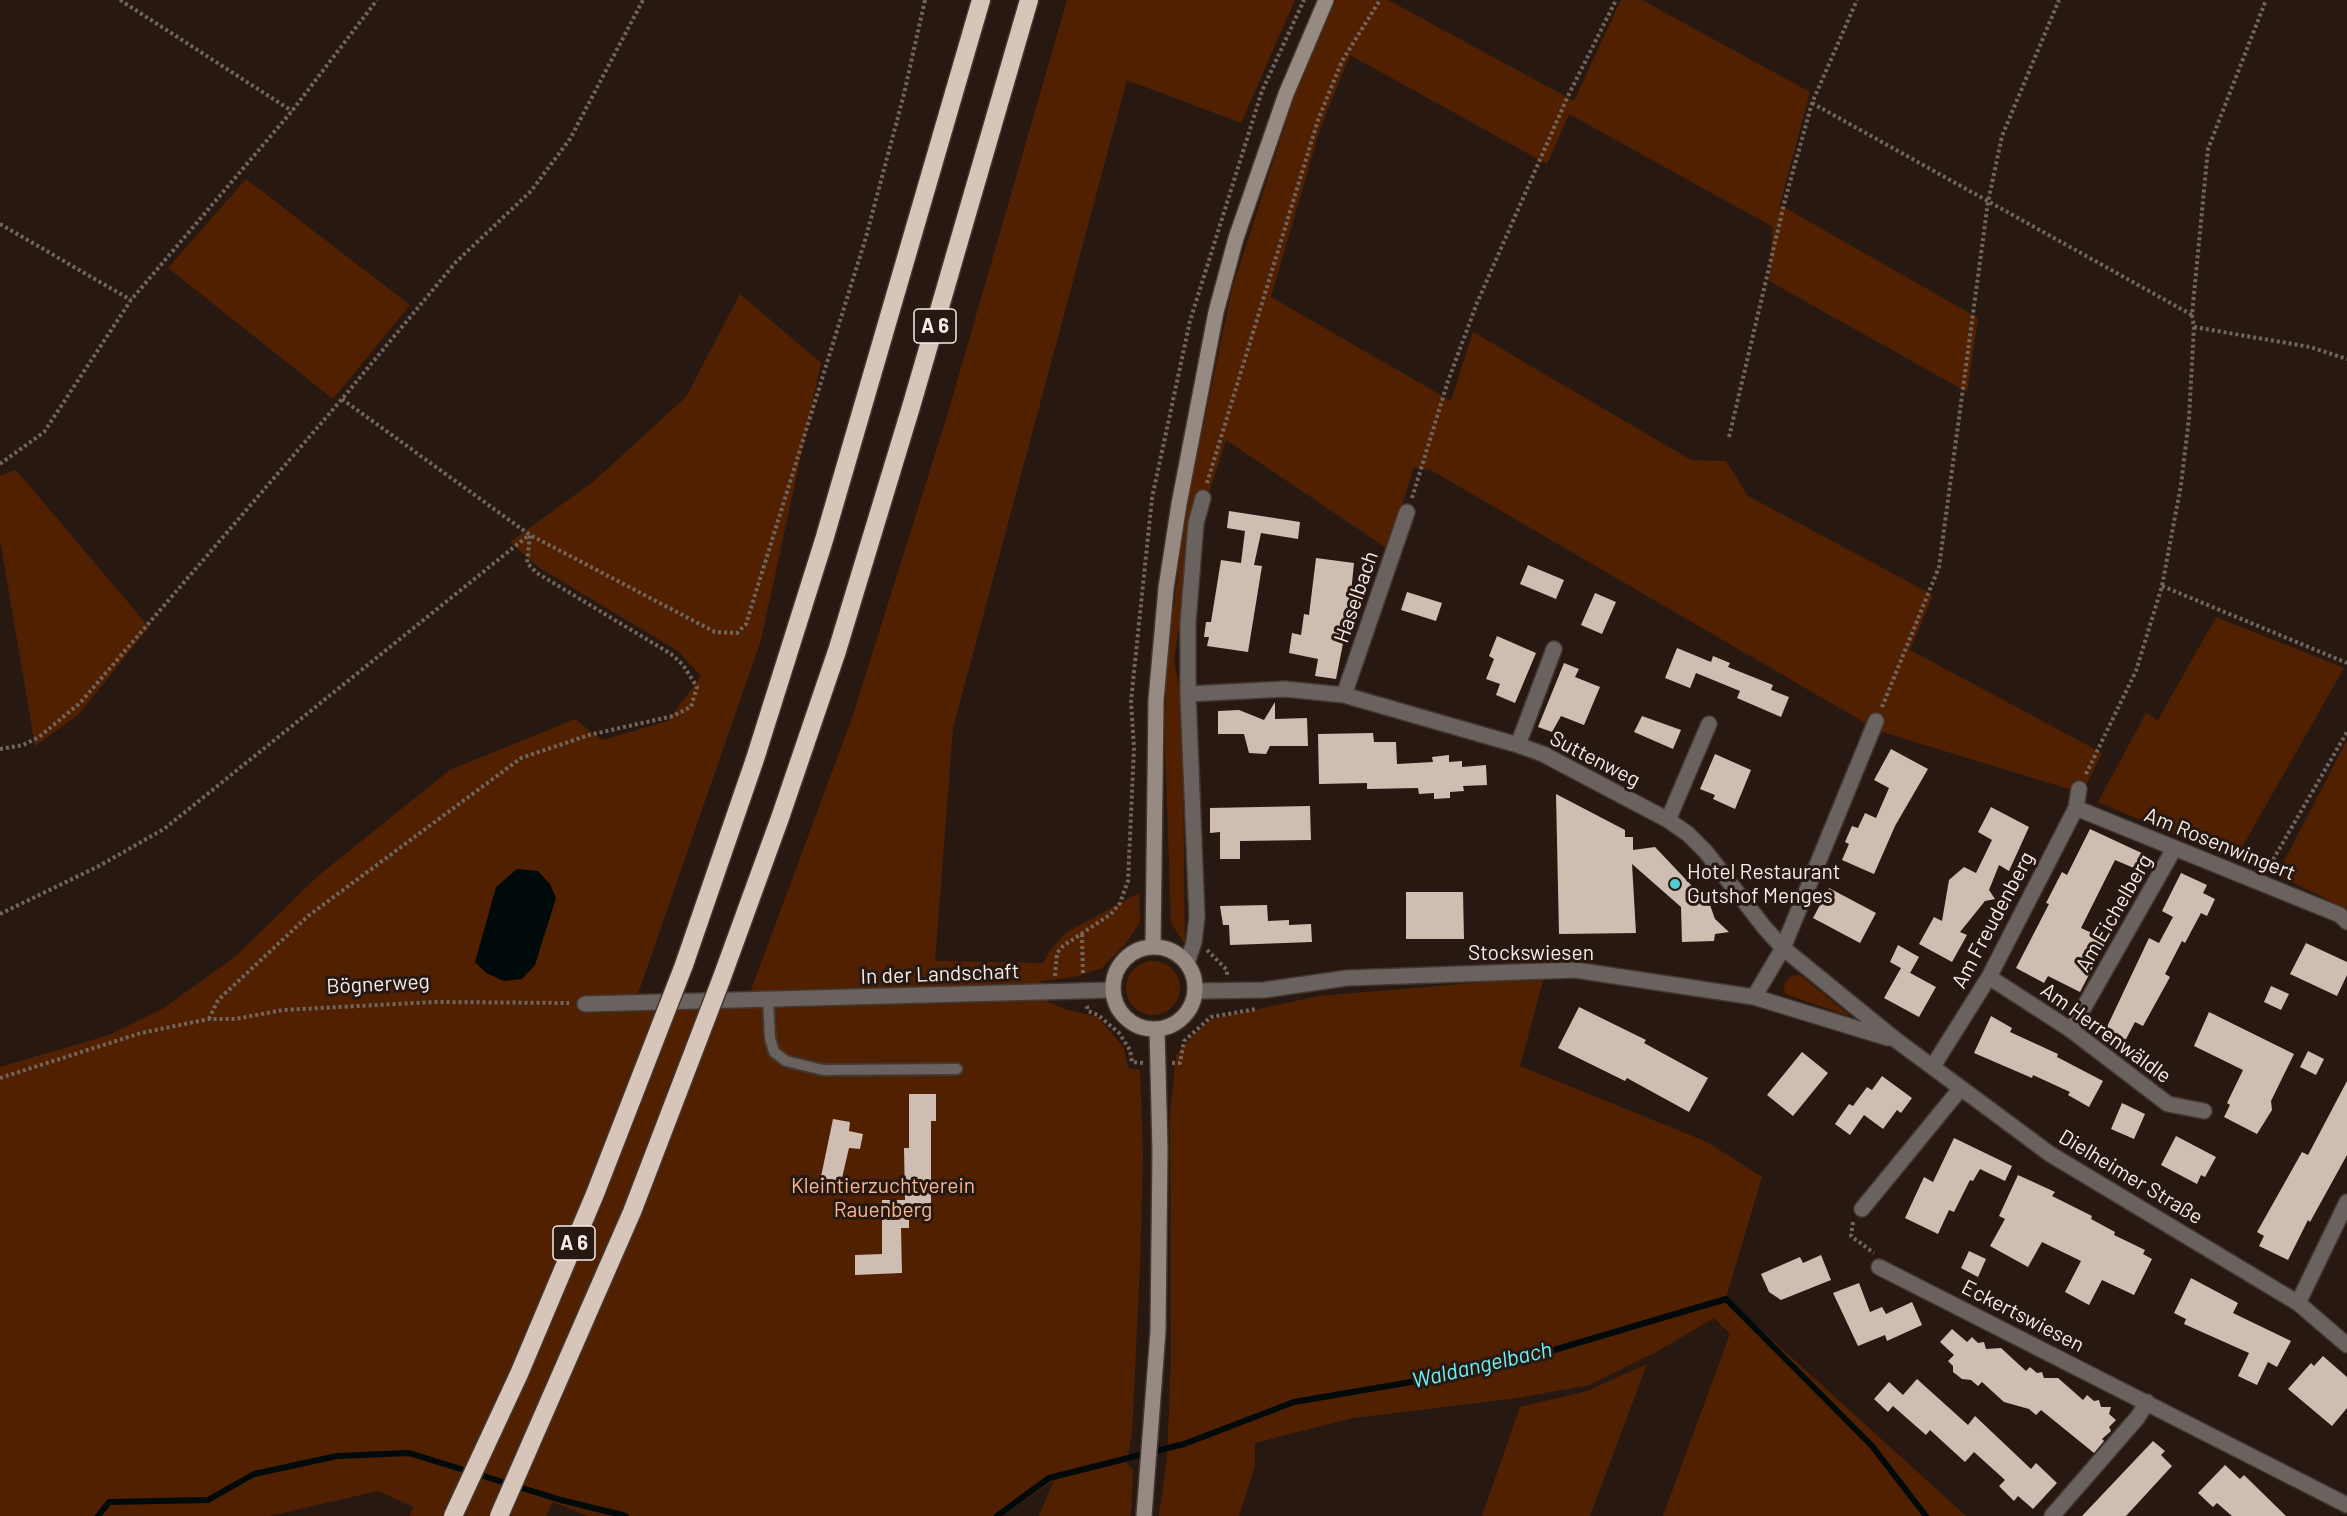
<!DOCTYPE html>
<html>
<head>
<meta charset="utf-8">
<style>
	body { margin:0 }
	canvas { display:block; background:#271912 }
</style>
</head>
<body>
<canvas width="2347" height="1516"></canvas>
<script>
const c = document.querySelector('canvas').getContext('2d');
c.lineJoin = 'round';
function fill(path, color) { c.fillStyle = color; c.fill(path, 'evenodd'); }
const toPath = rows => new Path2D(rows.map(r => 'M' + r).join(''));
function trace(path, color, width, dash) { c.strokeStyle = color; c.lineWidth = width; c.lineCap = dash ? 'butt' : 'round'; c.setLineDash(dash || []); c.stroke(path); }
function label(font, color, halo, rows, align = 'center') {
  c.font = font + ' Barlow,sans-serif'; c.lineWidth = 6; c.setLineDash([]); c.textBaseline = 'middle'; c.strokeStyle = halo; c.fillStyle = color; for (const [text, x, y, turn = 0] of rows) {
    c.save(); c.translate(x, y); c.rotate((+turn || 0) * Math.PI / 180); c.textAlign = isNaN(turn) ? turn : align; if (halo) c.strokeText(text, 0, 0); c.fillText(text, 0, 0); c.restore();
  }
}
fill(toPath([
	[1067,0,1295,0,1241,123,1127,80,953,728,935,961,1043,963,1050,950,1067,932,1139,893,1140,922,1127,942,1102,968,1075,977,1041,981,1046,1001,1065,1009,1098,1017,1124,1048,1128,1068,1140,1070,1143,1154,1140,1266,1132,1432,1127,1465,1133,1469,1131,1516,1039,1516,1054,1480,1002,1516,588,1516,553,1502,546,1516,409,1516,414,1507,378,1491,269,1516,0,1516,0,1067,109,1035,164,1008,237,955,318,876,450,770,575,719,602,740,668,721,701,676,678,651,538,567,510,542,593,482,686,397,740,294,821,363,761,640,633,1008,744,1009,852,718,948,413],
	[1336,0,1388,0,1574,101,1621,0,1642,0,1810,92,1780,205,1978,318,1967,392,1769,281,1773,227,1569,114,1547,164,1350,55,1320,129,1271,297,1451,401,1473,332,1691,460,1726,461,1748,496,1933,595,1910,650,2102,753,2082,793,1879,731,1431,470,1414,467,1388,549,1226,440,1206,502,1192,530,1174,661,1182,703,1185,944,1171,923,1165,744,1166,670,1186,508,1232,289,1297,88],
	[246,179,410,305,333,399,168,268],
	[16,470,149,627,79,714,35,746,0,539,0,476],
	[2216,617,2344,668,2235,860,2098,802,2146,713,2158,720],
	[2347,740,2347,909,2277,875],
	'1126 988a27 27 0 1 1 54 0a27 27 0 1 1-54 0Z',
	[1800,975,1848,1014,1849,1016,1785,994,1784,985,1787,980,1791,976],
	[1544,977,1520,1066,1707,1142,1762,1177,1726,1298,1966,1516,1663,1516,1730,1334,1714,1318,1660,1350,1590,1385,1511,1399,1353,1418,1255,1443,1255,1466,1239,1516,1159,1516,1167,1458,1171,1360,1170,1115,1176,1055,1196,1032,1211,1020,1230,1015,1319,996],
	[1647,1364,1590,1516,1482,1516,1520,1407,1587,1391]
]), '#502000');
fill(toPath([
	[517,869,538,871,550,884,556,898,535,965,522,979,504,981,486,973,475,962,496,887]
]), '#000a0a');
trace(toPath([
	[98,1516,109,1502,208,1500,254,1474,337,1456,409,1453,561,1500,626,1516],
	[997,1516,1049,1478,1184,1444,1294,1402,1493,1368,1726,1299,1872,1446,1926,1516]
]), '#000a0a', 6);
fill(toPath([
	[1229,511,1300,522,1298,539,1261,533,1254,565,1262,566,1248,652,1207,646,1209,637,1204,637,1206,622,1211,622,1221,560,1241,563,1245,531,1227,528],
	[1316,558,1354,563,1349,613,1336,679,1315,676,1318,659,1289,653,1292,633,1301,635,1304,614,1309,615],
	[1528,565,1564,580,1556,599,1520,584],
	[1407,592,1442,603,1436,621,1401,610],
	[1595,593,1616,602,1602,634,1581,625],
	[1497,636,1536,653,1515,703,1496,695,1500,684,1486,679,1494,659,1489,656],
	[1677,648,1711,662,1713,656,1730,663,1728,667,1773,685,1771,690,1789,697,1781,717,1737,698,1740,691,1696,673,1690,688,1665,678],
	[1564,663,1579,669,1575,677,1600,687,1584,725,1561,716,1552,732,1538,727],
	[1275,702,1275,719,1307,718,1308,746,1270,746,1266,754,1249,753,1244,734,1218,734,1218,711,1239,710,1264,720],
	[1642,716,1681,730,1673,749,1634,732],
	[1373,733,1374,742,1396,742,1397,764,1433,762,1432,757,1449,755,1449,762,1462,761,1462,767,1486,765,1487,785,1463,786,1464,791,1450,792,1450,798,1434,799,1434,793,1419,794,1418,788,1367,789,1367,783,1319,784,1318,734],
	[1891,749,1928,769,1895,826,1874,874,1842,860,1849,844,1845,842,1852,826,1858,828,1865,813,1876,818,1889,788,1874,780],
	[1715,754,1751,770,1735,809,1713,799,1715,795,1700,789],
	[1556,794,1625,830,1625,837,1633,837,1633,850,1655,847,1710,905,1715,919,1729,932,1715,934,1714,941,1682,942,1681,907,1632,864,1636,933,1559,934],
	[1310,806,1311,840,1240,841,1240,859,1220,859,1220,832,1210,833,1210,808],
	[1991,807,2029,827,2009,871,1999,865,1989,890,1995,899,1985,901,1960,932,1967,935,1952,962,1919,944,1934,917,1942,921,1949,880,1964,867,1976,873,1992,840,1978,832],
	[2090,829,2148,856,2141,871,2115,860,2081,928,2107,940,2080,992,2048,976,2044,983,2016,968,2049,904,2046,903,2062,872,2067,875],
	[2181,873,2207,885,2203,893,2215,899,2207,916,2201,913,2185,943,2182,941,2165,974,2170,977,2143,1026,2135,1022,2125,1041,2105,1031,2149,938,2159,943,2173,917,2162,911],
	[1829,888,1876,913,1860,943,1813,918],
	[1406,892,1463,892,1464,939,1406,939],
	[1267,905,1268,921,1289,920,1289,925,1311,924,1312,942,1230,945,1229,925,1223,925,1220,906],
	[2306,943,2347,962,2347,975,2337,996,2290,974],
	[1898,945,1919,957,1910,973,1890,962],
	[1901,968,1936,987,1919,1017,1884,998],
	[2271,986,2289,994,2281,1010,2264,1002],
	[1579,1007,1646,1040,1644,1043,1708,1078,1689,1112,1627,1078,1625,1081,1558,1048],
	[2209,1012,2294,1054,2271,1101,2272,1110,2257,1134,2224,1117,2230,1105,2227,1103,2243,1070,2194,1046],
	[1991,1016,2012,1028,2010,1032,2058,1054,2057,1057,2103,1081,2089,1107,2068,1095,2070,1092,2033,1075,2032,1078,1974,1053],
	[2308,1051,2324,1059,2316,1075,2300,1067],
	[1802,1052,1828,1073,1793,1116,1767,1095],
	[1882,1076,1912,1098,1901,1113,1897,1110,1883,1129,1864,1115,1850,1135,1835,1124,1849,1104,1853,1106,1867,1087,1872,1090],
	[2347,1081,2347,1155,2310,1222,2308,1220,2288,1260,2259,1246,2264,1236,2257,1232,2302,1152,2308,1155],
	[909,1094,936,1094,936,1121,931,1121,931,1209,909,1209,909,1228,901,1228,902,1273,855,1275,855,1255,882,1254,882,1200,905,1200,904,1148,909,1148],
	[2122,1103,2145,1114,2134,1139,2111,1129],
	[833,1119,850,1122,849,1131,863,1134,860,1149,849,1148,838,1195,818,1191],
	[2176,1136,2216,1157,2205,1177,2201,1175,2197,1184,2161,1165],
	[1954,1138,2012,1166,2005,1181,1980,1169,1973,1181,1970,1180,1954,1212,1949,1210,1938,1234,1905,1218,1924,1177,1933,1182],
	[2018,1175,2055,1192,2052,1196,2092,1216,2091,1219,2115,1232,2114,1235,2145,1250,2143,1254,2152,1259,2134,1295,2102,1280,2089,1305,2065,1292,2081,1261,2042,1242,2028,1267,1990,1246,2005,1219,1999,1216],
	[1969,1251,1986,1259,1978,1277,1961,1268],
	[1821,1255,1831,1280,1781,1300,1769,1292,1761,1274,1800,1257,1803,1263],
	[2191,1278,2238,1303,2233,1313,2291,1341,2277,1367,2268,1362,2257,1385,2238,1376,2249,1353,2184,1324,2186,1319,2174,1313],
	[1859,1283,1870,1312,1882,1307,1886,1314,1912,1302,1922,1325,1887,1341,1885,1335,1858,1346,1833,1293],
	[1952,1329,1967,1342,1972,1337,1978,1343,1984,1342,1986,1349,2001,1348,2026,1371,2030,1367,2037,1373,2042,1372,2044,1378,2058,1378,2083,1400,2087,1395,2094,1401,2099,1400,2101,1407,2111,1407,2109,1414,2116,1420,2109,1427,2111,1431,2102,1439,2104,1441,2094,1453,2041,1410,2036,1415,2029,1409,2004,1402,1982,1382,1978,1386,1971,1380,1962,1379,1953,1372,1953,1366,1948,1361,1954,1355,1940,1342],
	[2323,1356,2347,1377,2347,1408,2332,1426,2288,1389,2311,1363,2314,1366],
	[1917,1379,1968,1425,1975,1416,2031,1469,2036,1463,2057,1483,2033,1509,2018,1496,2014,1501,1999,1486,2005,1480,1974,1452,1965,1462,1930,1430,1926,1435,1893,1406,1888,1412,1874,1399,1889,1382,1903,1395],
	[2153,1441,2165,1451,2161,1455,2172,1466,2126,1516,2082,1516],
	[2225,1465,2240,1479,2244,1475,2286,1516,2232,1516,2217,1503,2213,1507,2198,1493]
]), '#d0bdb2');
const lane = toPath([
	[768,1000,770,1038,774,1052,786,1061,823,1070,957,1069]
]);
const street = toPath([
	[1188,694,1188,622,1196,523,1203,498],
	[1344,695,1407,512],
	[1518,745,1554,649],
	[2076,808,2340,915,2347,922],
	[1668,820,1709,724],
	[1187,963,1194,942,1197,917,1188,694,1285,689,1344,695,1518,745,1543,754,1668,820,1688,834,1706,852,1764,927,1783,948,1896,1040,2050,1154,2298,1303,2347,1345],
	[1989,977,2071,1030,2168,1104,2204,1111],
	[1195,991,1264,990,1347,978,1575,970,1754,997,1888,1038],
	[1754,997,1783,948,1876,721],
	[585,1004,1113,990],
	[2071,1030,2174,849],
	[1933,1066,1989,977,2076,808,2079,789],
	[1862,1209,1961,1088],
	[1879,1267,2347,1505],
	[2298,1303,2347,1202],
	[2052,1516,2138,1417,2147,1402]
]);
const secondary = toPath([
	[1153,947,1156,700,1166,588,1179,504,1216,312,1236,238,1286,94,1326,0],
	'1113 988a41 41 0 1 1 82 0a41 41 0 1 1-82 0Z',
	[1144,1516,1158,1331,1160,1150,1157,1029]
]);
const highway = toPath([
	[684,965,755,759,824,540,981,0],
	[721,980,780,818,837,651,911,407,1029,0]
]);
trace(lane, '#443730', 14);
trace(street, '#443730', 18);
trace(secondary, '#443730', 18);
trace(highway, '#443730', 21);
trace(toPath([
	[120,0,292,111],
	[1812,103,2192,315],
	[0,224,131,300],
	[2194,327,2310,347,2347,359],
	[342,399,530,535,715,632,737,633,746,624,866,237,903,98,925,0],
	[1729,437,1785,200,1812,103,1857,0],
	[0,464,44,432,131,300,292,111,377,0],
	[1207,483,1318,120,1342,61,1380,0],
	[1412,498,1448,381,1477,303,1567,98,1616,0],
	[2162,586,2347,663],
	[1882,707,1939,567,1988,202,2002,136,2059,0],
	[0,749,23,745,39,737,80,703,342,399,456,262,531,191,570,139,643,0],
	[2086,774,2136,671,2162,586,2181,485,2189,418,2194,327,2192,315,2208,149,2266,0],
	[2267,870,2347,732],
	[0,914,99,866,164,829,529,535],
	[1082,934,1083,974],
	[1207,950,1227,970,1227,976],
	[1055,976,1057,953,1063,946,1111,914,1120,903,1128,881,1134,748,1131,701,1152,498,1190,321,1262,91,1304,0],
	[1087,1006,1088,1011,1098,1015,1119,1033,1130,1050,1132,1062,1143,1063],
	[209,1019,218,1000,308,916,521,758,589,735,673,716,691,707,697,687,683,665,671,654,537,573,527,563,530,535],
	[1172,1063,1180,1063,1184,1041,1211,1017,1256,1009],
	[0,1078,141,1033,209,1019,235,1019,283,1010,434,1002,569,1003],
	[1853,1222,1851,1236,1874,1253]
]), '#71655e', 4, [3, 3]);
trace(lane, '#6a625e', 10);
trace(street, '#6a625e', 15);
trace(secondary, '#968a83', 15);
trace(highway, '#d8c5ba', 18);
const highwayBridge = toPath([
	[453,1516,519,1374,595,1194,684,965],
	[499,1516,632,1212,721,980]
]);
trace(highwayBridge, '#443730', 21, []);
trace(highwayBridge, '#d8c5ba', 18);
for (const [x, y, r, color] of [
	[1675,884,6,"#51ccd1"]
]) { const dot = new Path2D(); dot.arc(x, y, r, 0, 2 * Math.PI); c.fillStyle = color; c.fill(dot); trace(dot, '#271912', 2); }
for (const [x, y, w] of [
	[935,326,42],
	[574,1243,42]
]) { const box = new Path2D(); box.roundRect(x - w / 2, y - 17, w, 34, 4.5); c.fillStyle = '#271912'; c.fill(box); trace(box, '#f6ece7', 1.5); }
label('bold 20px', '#f6ece7', null, [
	["A 6",935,326],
	["A 6",574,1243]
]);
label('21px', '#f6ece7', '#271912', [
	["Haselbach",1356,597,-71],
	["Suttenweg",1595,759,27],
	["Am Rosenwingert",2220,844,22],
	["Am Eichelberg",2114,913,-60],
	["Am Freudenberg",1993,920,-62],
	["Stockswiesen",1531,953],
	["In der Landschaft",940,974,-2],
	["Bögnerweg",378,984,-3],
	["Am Herrenwäldle",2106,1033,36],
	["Dielheimer Straße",2131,1177,31],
	["Eckertswiesen",2023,1316,27]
]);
label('21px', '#f6ece7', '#271912', [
	["Hotel Restaurant",1687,872],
	["Gutshof Menges",1687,896]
], 'left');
label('21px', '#f7b794', '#271912', [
	["Kleintierzuchtverein",883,1186],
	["Rauenberg",883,1210]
]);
label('italic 22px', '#6bf2f8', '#271912', [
	["Waldangelbach",1482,1365,-13]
]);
</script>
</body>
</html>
